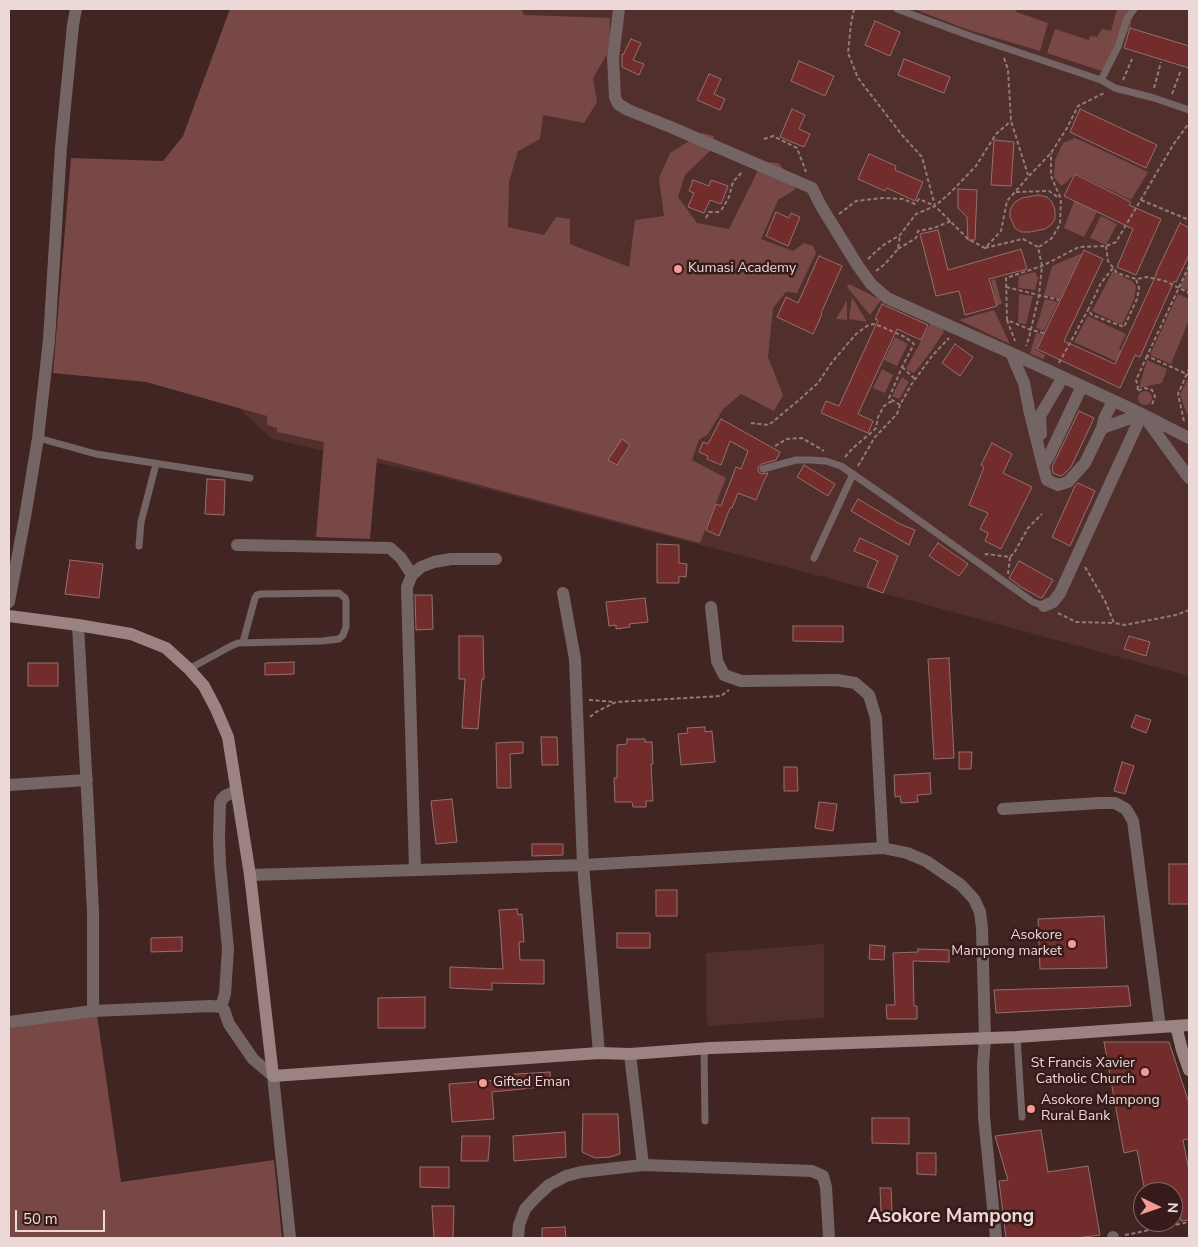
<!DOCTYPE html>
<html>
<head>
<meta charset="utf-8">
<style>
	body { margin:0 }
	#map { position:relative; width:1198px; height:1247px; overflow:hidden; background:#412523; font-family:"Nunito Sans",sans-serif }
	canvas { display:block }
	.frame { position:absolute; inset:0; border:10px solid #ecd9d7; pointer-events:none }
	.north { position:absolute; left:1133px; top:1182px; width:50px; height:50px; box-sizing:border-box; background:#361b1a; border:1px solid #7f6766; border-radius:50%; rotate:93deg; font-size:14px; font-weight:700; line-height:20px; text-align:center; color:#ecd9d7 }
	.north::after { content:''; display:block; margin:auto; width:18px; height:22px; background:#f59b96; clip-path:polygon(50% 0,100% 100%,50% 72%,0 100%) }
	.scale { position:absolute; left:15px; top:1210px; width:90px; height:22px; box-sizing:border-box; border:2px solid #ecd9d7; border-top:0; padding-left:6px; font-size:15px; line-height:18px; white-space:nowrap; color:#ecd9d7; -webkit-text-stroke:4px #361b1a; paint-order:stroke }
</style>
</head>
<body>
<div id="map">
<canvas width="1198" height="1247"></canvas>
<div class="frame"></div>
<div class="north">N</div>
<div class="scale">50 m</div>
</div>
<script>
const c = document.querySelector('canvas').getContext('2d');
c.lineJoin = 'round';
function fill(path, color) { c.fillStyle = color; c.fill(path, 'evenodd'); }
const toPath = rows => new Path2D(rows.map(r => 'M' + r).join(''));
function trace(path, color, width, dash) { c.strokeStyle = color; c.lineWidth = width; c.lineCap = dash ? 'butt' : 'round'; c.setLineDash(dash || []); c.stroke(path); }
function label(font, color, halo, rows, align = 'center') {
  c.font = font + ' "Nunito Sans",sans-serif'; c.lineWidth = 5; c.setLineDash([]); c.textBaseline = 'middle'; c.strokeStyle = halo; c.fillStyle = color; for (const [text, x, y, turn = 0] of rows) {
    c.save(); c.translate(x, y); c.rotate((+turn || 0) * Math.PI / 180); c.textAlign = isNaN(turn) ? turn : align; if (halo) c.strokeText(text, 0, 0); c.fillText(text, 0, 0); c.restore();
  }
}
fill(toPath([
	[231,9,1189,9,1189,676,805,572,432,475,272,439,234,404],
	[824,944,824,1018,707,1026,706,953]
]), '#512f2d');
fill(toPath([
	[230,9,521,9,524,15,610,18,609,51,593,78,597,102,584,123,543,115,540,139,518,151,509,182,508,227,544,235,556,217,570,219,570,244,629,267,635,220,664,216,659,178,670,153,702,133,714,136,711,150,685,175,678,197,697,223,729,229,762,162,779,163,796,189,778,200,761,239,793,251,804,243,813,246,816,253,797,293,786,292,773,308,768,357,783,395,774,411,741,394,723,409,708,434,699,440,692,460,726,478,700,543,377,458,370,539,316,537,324,442,277,432,277,428,267,425,267,416,146,382,53,373,71,158,163,161,183,136],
	[914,9,1017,9,1016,12,1048,23,1040,51,966,29],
	[1117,9,1132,9,1131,24,1120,48,1102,71,1047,53,1055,29,1089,40,1090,36,1097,37,1102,29,1111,31],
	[1075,138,1091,145,1148,172,1131,200,1077,174,1070,178,1068,181,1061,186,1054,177,1055,160,1063,143],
	[1074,201,1097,212,1084,237,1064,228],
	[1101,216,1117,224,1106,245,1090,238],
	[1082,253,1060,299,1044,295,1052,266],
	[1189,269,1189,292,1180,287],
	[1113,271,1133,282,1136,287,1134,299,1122,325,1092,311],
	[1035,272,1038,278,1035,290,1018,288,1019,276],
	[995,279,1002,304,997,305,991,280],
	[849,284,881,300,870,315,847,287],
	[1019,294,1033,296,1026,324,1018,323],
	[1178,294,1189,299,1189,320,1171,364,1150,355],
	[852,297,867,322,849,319],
	[1045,299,1058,302,1044,331,1036,328],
	[847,300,847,320,836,319],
	[994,310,1010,344,959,320],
	[1088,316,1126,334,1119,349,1127,353,1122,364,1074,342],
	[931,322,942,327,944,332,932,350,914,373,906,369],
	[1036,333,1043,334,1036,350,1045,355,1044,359,1030,354],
	[895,337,908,344,897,366,884,360],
	[1147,360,1167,369,1162,383,1139,388],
	[882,369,893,375,885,393,873,388],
	[902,377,909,382,899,399,892,396],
	[1187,380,1189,380,1189,411,1187,415,1180,395],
	'1138 398a7 7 0 1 1 14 0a7 7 0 1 1-14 0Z',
	[97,1015,121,1182,274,1160,282,1238,9,1238,9,1025]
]), '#784846');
const building = toPath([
	[875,21,900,32,890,56,865,45,875,21],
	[1130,28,1189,46,1189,68,1124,48,1130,28],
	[631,39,641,43,633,60,644,64,639,75,622,67,622,54,623,55,631,39],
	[904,59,950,77,944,93,898,75,904,59],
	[799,61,834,76,825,96,791,81,799,61],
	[709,74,721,79,714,94,725,99,720,110,697,100,709,74],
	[792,109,805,115,799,129,810,134,804,147,780,137,792,109],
	[1080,109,1157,145,1146,168,1070,132,1080,109],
	[994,140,1014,142,1011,186,991,185,994,140],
	[869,154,896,166,895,170,923,182,915,201,887,188,885,191,858,179,869,154],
	[1075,174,1131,202,1129,205,1161,219,1136,275,1117,267,1133,229,1064,196,1075,174],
	[693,180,709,186,711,180,728,186,721,204,710,200,704,213,688,207,694,193,689,191,693,180],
	[958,189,977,190,975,240,968,240,967,217,958,208,958,189],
	[1038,195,1047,197,1052,202,1055,210,1055,219,1051,225,1045,229,1030,232,1021,232,1015,228,1010,217,1010,211,1012,206,1015,202,1022,198,1038,195],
	[776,212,789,218,791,213,800,217,788,246,766,236,776,212],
	[1180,223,1189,228,1189,255,1176,282,1174,281,1140,357,1135,355,1120,388,1037,349,1084,250,1103,259,1064,341,1115,364,1157,273,1156,273,1180,223],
	[938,230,948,270,1021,249,1027,269,989,279,997,306,965,315,959,291,936,296,920,234,938,230],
	[819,256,842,266,821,313,822,314,813,334,777,317,786,297,798,303,819,256],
	[882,304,928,325,921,340,897,329,858,414,873,421,868,433,821,413,826,401,839,406,878,320,875,319,882,304],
	[955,344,973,357,960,376,942,363,955,344],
	[1079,411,1094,418,1071,467,1063,475,1060,476,1053,473,1052,467,1079,411],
	[721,419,780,452,776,460,762,464,758,467,758,471,761,474,768,473,763,483,756,500,738,493,732,508,730,508,719,536,706,530,716,504,721,506,736,467,741,469,748,451,730,441,721,465,707,459,708,456,699,452,703,442,708,444,721,419],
	[622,439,630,445,617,465,608,460,622,439],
	[992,443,1012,454,1003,473,1032,487,1001,549,985,541,988,533,980,529,988,513,969,505,984,467,981,465,992,443],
	[804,465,835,484,828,496,797,477,804,465],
	[207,479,225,480,224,515,205,514,207,479],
	[1078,483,1095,491,1070,546,1052,537,1075,486,1078,483],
	[858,499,900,524,915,530,909,545,851,511,858,499],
	[860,538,898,556,883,593,867,587,878,561,854,551,860,538],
	[938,543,968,564,959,576,929,556,938,543],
	[657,544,679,545,679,563,687,564,686,577,679,576,679,583,657,583,657,544],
	[70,560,103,564,99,598,65,594,70,560],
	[1019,561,1053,580,1042,598,1041,598,1021,587,1009,578,1019,561],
	[415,595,432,595,433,629,416,630,415,595],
	[645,598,648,622,629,624,630,627,616,629,616,625,609,626,606,602,645,598],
	[793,626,843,626,843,642,793,641,793,626],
	[459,636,483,636,484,679,482,679,478,729,462,728,465,679,459,679,459,636],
	[1129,636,1150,642,1146,656,1124,649,1129,636],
	[949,658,954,758,934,759,928,659,949,658],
	[294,662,294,674,265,675,265,663,294,662],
	[28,663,58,663,58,686,28,686,28,663],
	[1136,715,1151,720,1146,733,1131,727,1136,715],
	[705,727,705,732,712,731,715,762,681,765,678,734,688,733,687,728,705,727],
	[541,737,557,737,558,765,542,765,541,737],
	[627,739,645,739,645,742,652,742,653,764,651,764,653,801,646,801,646,807,633,807,632,802,615,802,614,778,617,778,617,745,627,744,627,739],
	[512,742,523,742,523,753,510,754,511,788,497,788,496,743,512,742],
	[959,752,972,752,971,769,959,769,959,752],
	[1122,762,1134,766,1125,794,1114,791,1122,762],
	[784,767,797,767,798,791,784,791,784,767],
	[930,773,931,794,917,795,918,802,901,803,900,796,895,797,894,775,930,773],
	[452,799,457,842,436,844,431,801,452,799],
	[819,802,837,804,833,831,815,828,819,802],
	[532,844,563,844,563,855,532,856,532,844],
	[1169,864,1189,864,1189,904,1169,904,1169,864],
	[656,890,677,890,677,916,656,916,656,890],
	[517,909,518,915,522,914,524,942,519,942,520,960,544,960,544,984,492,983,492,990,450,988,450,967,503,969,499,910,517,909],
	[1104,916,1107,968,1040,969,1038,919,1104,916],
	[617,933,650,933,650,948,617,948,617,933],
	[182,937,182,951,151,952,151,938,182,937],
	[870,945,885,946,884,960,869,959,870,945],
	[918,949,949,950,949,962,913,961,914,1006,917,1006,917,1019,887,1019,886,1005,895,1005,893,953,918,952,918,949],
	[1128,986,1131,1006,996,1013,994,990,1128,986],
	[425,997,425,1028,378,1028,378,998,425,997],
	[1104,1042,1169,1042,1189,1103,1189,1139,1183,1140,1189,1170,1189,1220,1181,1221,1174,1188,1156,1192,1145,1192,1137,1150,1124,1153,1104,1042],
	[550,1072,551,1086,492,1092,494,1119,452,1122,449,1084,500,1080,500,1075,550,1072],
	[583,1114,618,1114,620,1154,610,1157,595,1158,582,1152,583,1114],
	[872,1118,909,1118,909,1144,872,1143,872,1118],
	[1041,1130,1048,1172,1088,1166,1100,1235,1076,1238,1006,1238,999,1181,1008,1180,995,1136,1041,1130],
	[565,1132,566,1157,514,1161,513,1136,565,1132],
	[462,1136,490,1136,488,1161,461,1161,462,1136],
	[917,1153,936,1153,936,1175,917,1174,917,1153],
	[420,1167,449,1167,449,1188,420,1187,420,1167],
	[880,1188,891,1188,892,1211,881,1211,880,1188],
	[432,1206,454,1206,453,1238,434,1238,432,1206],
	[894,1211,909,1211,909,1220,894,1221,894,1211],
	[565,1227,566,1238,542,1238,542,1228,565,1227]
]);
fill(building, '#712c2b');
trace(building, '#93716f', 1);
trace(toPath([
	[854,9,851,24,848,53,858,78,902,135,922,157,935,206,968,239,985,248,1001,231,1007,201,1029,176,1051,153,1067,128,1078,106,1104,93],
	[1004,58,1008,70,1011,121,1028,175],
	[1123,80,1132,59],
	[1154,88,1161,62],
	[1172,94,1181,70],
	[764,139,773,136,797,148,806,172],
	[1016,192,1049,191,1059,198],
	[1141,200,1189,220],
	[839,214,856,201,883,198,903,199,915,204,919,199,935,206],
	[706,218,709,212,718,212,722,209,729,197,733,182,742,172],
	[1106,246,1108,261,1117,273,1136,279,1147,277,1165,281,1189,293],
	[1039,247,1052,238,1060,224,1061,199,1051,176,1051,153],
	[985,248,1023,239,1038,247,1042,266,1039,295,1029,338,1026,346],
	[898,249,916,238,918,231,934,228,951,221],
	[868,259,882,246,900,235,916,214,935,206,951,192,976,166,996,134,1011,121],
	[1189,266,1147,356,1189,375],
	[1113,268,1101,283,1088,310,1092,315,1124,327,1137,299,1139,288,1136,279],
	[876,271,885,264,898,249,900,235],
	[1006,287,1059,300],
	[1007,320,1015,341],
	[1044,333,1031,330,1007,320,1006,278,1042,266,1079,247,1106,246,1116,242,1173,145,1189,123],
	[1147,356,1136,380,1138,386,1137,391,1145,388,1152,390,1155,396,1152,405],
	[1059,363,1088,310],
	[902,367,915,379],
	[1184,421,1178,394,1189,369],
	[751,423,769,425,800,399,818,383,832,362,856,334,867,326,873,324,880,326,905,337,914,344,902,367,889,398,900,405,911,385,932,356,949,338],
	[775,446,787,439,802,438,824,451],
	[845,457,853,448,873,431,876,428,878,417,884,406,890,402,894,402],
	[858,466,875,437,897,414,900,405],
	[985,555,986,554,1010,557,1014,553,1028,528,1042,514],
	[1085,567,1105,601,1114,623,1125,625,1176,615,1189,610],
	[1008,574,1010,557],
	[1058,613,1076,622,1114,623],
	[589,700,614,702],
	[590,717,596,712,616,702,721,696,729,690],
	[1125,1235,1189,1222]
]), '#927b79', 2, [4, 2.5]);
trace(toPath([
	[897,9,973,37,1101,80,1115,88,1154,98,1189,110],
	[1101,80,1118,47,1127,19,1134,9],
	[38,438,96,454,250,478],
	[763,469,796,460,810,460,826,461,841,466,889,499,1033,602,1044,606],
	[139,546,141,522,156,464],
	[814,558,853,474],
	[189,669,231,646,238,643,322,641,339,639,343,635,346,627,346,601,345,598,339,593,261,594,257,595,255,598,243,642],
	[1017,1037,1022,1117],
	[704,1048,705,1121]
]), '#746564', 7);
trace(toPath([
	[619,9,613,58,615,97,618,104,628,110,673,128,812,188,821,206,858,266,871,284,887,298,1011,353,1142,414,1189,438],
	[1011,353,1024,383,1029,409,1043,466],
	[1144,416,1189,478],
	[1102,428,1104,419,1113,401],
	[1041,434,1040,416,1063,377],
	[237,545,390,548,401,558,412,575],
	[563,593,575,659,583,865,599,1053],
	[9,602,25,517,38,438,49,340,61,147,73,25,76,9],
	[1044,606,1053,602,1060,593,1142,414,1102,428,1085,463,1068,482,1058,485,1047,480,1043,466,1049,456,1082,386],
	[711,607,717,661,724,675,741,681,837,680,855,683,869,695,876,718,883,848],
	[78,625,89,828,93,913,93,1011],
	[9,785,87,780],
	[1003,809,1100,803,1115,803,1126,809,1133,821,1160,1027],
	[415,870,407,587,412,575,421,567,434,562,451,559,496,559],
	[250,875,583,865,883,848,907,853,926,861,961,885,974,899,980,912,982,928,985,1039,983,1065,984,1117,996,1238],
	[221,1007,225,994,228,949,220,865,219,838,220,803,222,799,225,796,236,791],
	[9,1022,93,1011,211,1006,221,1007,224,1010,229,1024,253,1059,273,1076,290,1238],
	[630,1054,643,1165],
	[1113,1237,1113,1238],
	[518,1238,519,1225,525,1209,536,1197,549,1185,566,1176,581,1172,643,1165,812,1171,823,1176,826,1187,829,1238]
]), '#746564', 12);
trace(toPath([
	[9,616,78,625,131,634,166,648,189,669,204,686,216,709,228,737,250,875,273,1076,599,1053,630,1054,711,1048,1017,1037,1189,1025],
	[1176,1026,1182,1050,1189,1070]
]), '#9b8382', 12);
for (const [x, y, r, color] of [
	[678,269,5,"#f59b96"],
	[1072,944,5,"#f59b96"],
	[1145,1072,5,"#f59b96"],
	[483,1083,5,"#f59b96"],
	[1031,1109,5,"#f59b96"]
]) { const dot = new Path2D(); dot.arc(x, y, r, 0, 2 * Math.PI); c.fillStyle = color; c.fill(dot); trace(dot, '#361b1a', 2); }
label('14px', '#ecd9d7', '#361b1a', [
	["Kumasi Academy",688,269],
	["Asokore",1062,936,"right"],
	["Mampong market",1062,952,"right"],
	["St Francis Xavier",1135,1064,"right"],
	["Catholic Church",1135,1080,"right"],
	["Gifted Eman",493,1083],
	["Asokore Mampong",1041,1101],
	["Rural Bank",1041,1117]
], 'left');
label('bold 19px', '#ecd9d7', '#361b1a', [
	["Asokore Mampong",951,1217]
]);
</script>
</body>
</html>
